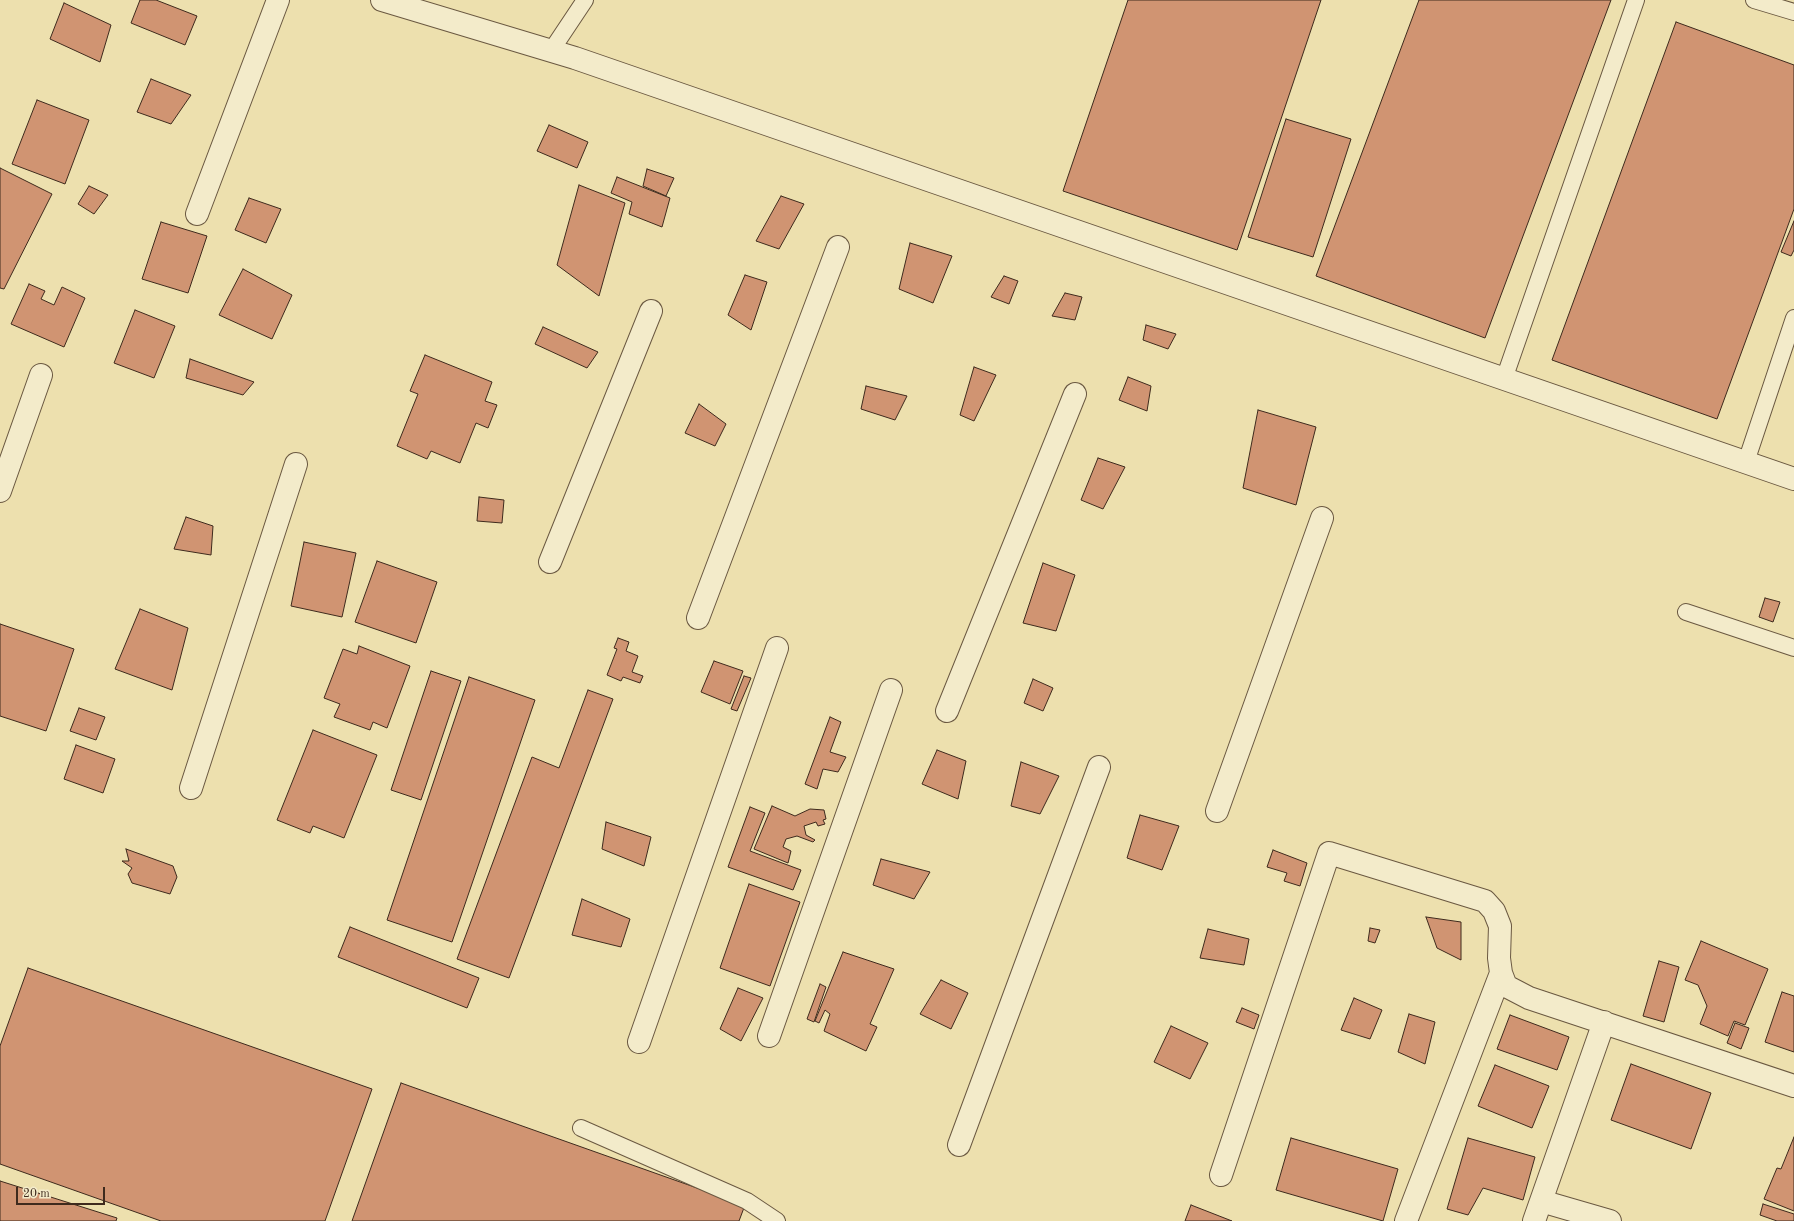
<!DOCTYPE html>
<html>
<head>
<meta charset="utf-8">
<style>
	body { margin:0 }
	#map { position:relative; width:1794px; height:1221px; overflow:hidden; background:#ede0ae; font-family:"Old Standard TT",serif }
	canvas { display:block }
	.scale { position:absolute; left:16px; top:1187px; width:89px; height:18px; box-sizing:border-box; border:2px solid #3e2a1d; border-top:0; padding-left:5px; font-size:12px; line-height:14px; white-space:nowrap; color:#3e2a1d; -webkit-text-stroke:3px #f3ebca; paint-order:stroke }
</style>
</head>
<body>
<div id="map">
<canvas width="1794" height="1221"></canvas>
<div class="scale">20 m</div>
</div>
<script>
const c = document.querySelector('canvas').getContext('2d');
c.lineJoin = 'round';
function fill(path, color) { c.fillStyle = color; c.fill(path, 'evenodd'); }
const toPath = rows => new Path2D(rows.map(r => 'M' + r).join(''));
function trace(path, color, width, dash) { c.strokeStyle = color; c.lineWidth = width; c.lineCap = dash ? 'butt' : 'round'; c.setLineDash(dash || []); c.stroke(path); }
const building = toPath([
	[140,0,156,0,197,16,185,45,131,23,140,0],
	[1128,0,1321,0,1237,250,1063,191,1128,0],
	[1419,0,1611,0,1485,338,1316,276,1419,0],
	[64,3,111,25,100,62,50,39,64,3],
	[1676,22,1794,65,1794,209,1717,419,1552,360,1676,22],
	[151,79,191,95,171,124,137,112,151,79],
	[37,100,89,120,65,184,12,164,37,100],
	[1286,119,1351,139,1313,257,1248,237,1286,119],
	[549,125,588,142,577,168,537,151,549,125],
	[0,168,52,194,4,289,0,288,0,168],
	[647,169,674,178,666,196,643,186,647,169],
	[617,177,670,198,662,227,629,214,632,202,611,193,617,177],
	[579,185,625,203,599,296,557,265,579,185],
	[89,186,108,195,94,214,78,204,89,186],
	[781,196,804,204,779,249,756,241,781,196],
	[249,198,281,209,266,243,235,230,249,198],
	[1794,221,1794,250,1791,256,1781,252,1794,221],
	[161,222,207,236,188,293,142,279,161,222],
	[910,243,952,256,933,303,899,289,910,243],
	[243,269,292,295,272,339,219,315,243,269],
	[745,275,767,282,751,330,728,315,745,275],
	[1004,276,1018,281,1009,304,991,297,1004,276],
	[29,284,45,291,41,299,54,305,62,287,85,298,64,347,11,324,29,284],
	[1065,293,1082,297,1075,320,1052,316,1065,293],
	[135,310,175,326,154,378,114,363,135,310],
	[1146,325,1176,334,1168,349,1143,340,1146,325],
	[543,327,598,352,587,368,535,344,543,327],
	[425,355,492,382,485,401,497,405,488,428,476,423,460,463,431,451,427,459,397,446,418,394,410,391,425,355],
	[190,359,254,382,243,395,186,378,190,359],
	[974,367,996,375,974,421,960,415,974,367],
	[1128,377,1151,386,1147,411,1119,400,1128,377],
	[866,386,907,396,895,420,861,409,866,386],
	[699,404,726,424,715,446,685,433,699,404],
	[1258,410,1316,427,1296,505,1243,488,1258,410],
	[1098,458,1125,467,1103,509,1081,500,1098,458],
	[479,497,504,500,502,523,477,521,479,497],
	[186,517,213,526,211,555,174,549,186,517],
	[304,542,356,553,342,617,291,606,304,542],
	[377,561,437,582,416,643,355,622,377,561],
	[1043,563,1075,575,1056,631,1023,623,1043,563],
	[1765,598,1780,602,1773,622,1759,617,1765,598],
	[140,609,188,628,172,690,115,669,140,609],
	[0,624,74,649,46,731,0,716,0,624],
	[618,638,629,642,626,651,638,656,632,672,643,676,640,683,623,677,621,681,607,675,617,649,614,648,618,638],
	[359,646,410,666,387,728,373,722,370,730,334,717,340,704,324,698,343,649,357,654,359,646],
	[714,661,743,671,730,704,701,692,714,661],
	[431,671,461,681,421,800,391,790,431,671],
	[744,676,751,678,737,711,731,709,744,676],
	[469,677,535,700,452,942,387,920,469,677],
	[1033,679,1053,688,1043,711,1024,703,1033,679],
	[588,690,613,699,509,978,457,959,532,757,559,768,588,690],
	[79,708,105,717,96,740,70,731,79,708],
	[830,717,841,722,830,752,846,757,838,772,823,769,817,789,805,784,830,717],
	[313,730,377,755,344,838,313,826,310,833,277,820,313,730],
	[76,745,115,759,103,793,64,779,76,745],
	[937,750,966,761,958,799,922,784,937,750],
	[1021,762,1059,776,1040,814,1011,806,1021,762],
	[772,806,795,816,810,809,824,810,826,819,823,820,825,824,818,826,816,822,804,826,806,835,815,840,813,842,797,836,786,839,783,847,791,851,788,863,754,849,772,806],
	[750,807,765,813,750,851,801,870,793,890,728,867,750,807],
	[1140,815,1179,826,1162,870,1127,858,1140,815],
	[606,822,651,837,644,866,602,849,606,822],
	[126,849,173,866,177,877,170,894,132,883,128,874,132,868,122,861,129,861,126,849],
	[1273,850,1307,863,1300,886,1284,881,1287,873,1267,867,1273,850],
	[881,859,930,872,914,899,873,885,881,859],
	[749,884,800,902,770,986,720,968,749,884],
	[582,899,630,919,621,947,572,935,582,899],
	[1426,917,1461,922,1461,960,1437,948,1426,917],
	[350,927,479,978,467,1008,338,957,350,927],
	[1370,928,1380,930,1375,943,1368,941,1370,928],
	[1208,929,1249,939,1244,965,1200,958,1208,929],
	[1701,941,1768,969,1745,1025,1734,1021,1728,1036,1700,1024,1707,1006,1698,985,1685,980,1701,941],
	[843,952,894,969,870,1024,877,1027,866,1051,824,1031,830,1014,825,1010,819,1023,815,1021,843,952],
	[1659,961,1679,967,1664,1022,1643,1016,1659,961],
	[28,968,372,1089,325,1221,161,1221,0,1164,0,1046,28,968],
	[941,980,968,993,951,1029,920,1014,941,980],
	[820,984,826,987,814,1022,807,1019,820,984],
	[738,988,763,998,741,1041,720,1029,738,988],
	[1782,992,1794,996,1794,1052,1765,1042,1782,992],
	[1354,998,1382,1010,1370,1039,1341,1030,1354,998],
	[1242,1008,1259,1015,1254,1029,1236,1022,1242,1008],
	[1409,1014,1435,1022,1425,1064,1398,1052,1409,1014],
	[1510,1015,1569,1037,1557,1070,1497,1049,1510,1015],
	[1735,1023,1749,1028,1741,1049,1727,1043,1735,1023],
	[1171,1026,1208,1043,1190,1079,1154,1062,1171,1026],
	[1631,1064,1711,1093,1691,1149,1611,1120,1631,1064],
	[1495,1065,1549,1086,1532,1128,1478,1106,1495,1065],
	[401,1083,745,1205,739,1221,352,1221,401,1083],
	[1794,1137,1794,1211,1764,1199,1777,1168,1781,1169,1794,1137],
	[1291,1138,1398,1169,1383,1221,1276,1190,1291,1138],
	[1468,1138,1535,1157,1523,1200,1483,1188,1468,1215,1447,1209,1468,1138],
	[0,1181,117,1218,116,1221,0,1221,0,1181],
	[1763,1204,1794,1214,1794,1221,1777,1221,1760,1215,1763,1204],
	[1191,1205,1232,1221,1185,1221,1191,1205]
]);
fill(building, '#d09472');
trace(building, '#3e2a1d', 1);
const service = toPath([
	[1754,0,1794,12],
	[551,51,585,0],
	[1504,379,1636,0],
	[1746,462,1794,318],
	[1686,612,1794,648],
	[581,1128,747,1201,777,1221]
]);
const minor = toPath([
	[382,0,575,58,1794,479],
	[197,214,278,0],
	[0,491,41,375],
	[550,562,651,311],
	[698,618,838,247],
	[947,711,1075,394],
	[191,788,296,464],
	[1217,811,1322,518],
	[769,1036,891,690],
	[639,1042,777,648],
	[959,1145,1099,767],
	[1221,1175,1329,853,1485,901,1494,911,1500,926,1499,958,1501,973,1506,986,1529,998,1794,1086],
	[1541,1201,1610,1221],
	[1406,1221,1501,973],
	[1534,1221,1604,1022]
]);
trace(service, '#6a5841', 18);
trace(minor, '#6a5841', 24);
trace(service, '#f3ebca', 16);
trace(minor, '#f3ebca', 22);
</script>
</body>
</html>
